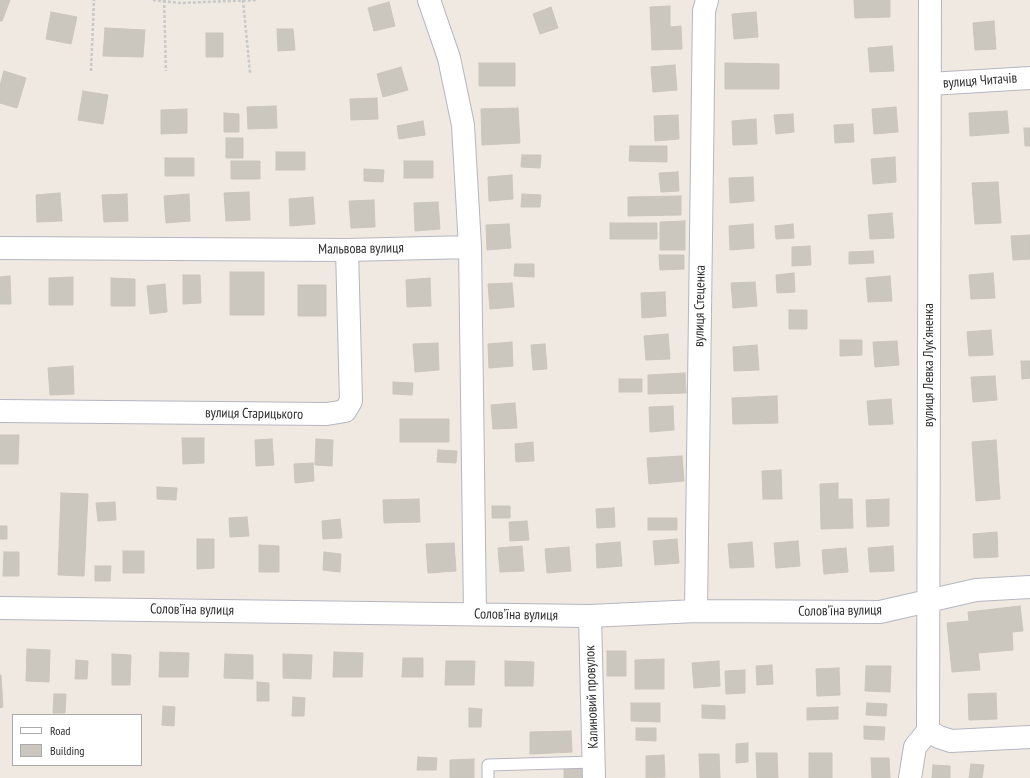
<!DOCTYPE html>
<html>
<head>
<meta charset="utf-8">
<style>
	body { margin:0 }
	#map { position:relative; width:1030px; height:778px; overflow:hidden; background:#efe9e1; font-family:"PT Sans Narrow",sans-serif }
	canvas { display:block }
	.legend { position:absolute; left:12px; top:714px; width:130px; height:52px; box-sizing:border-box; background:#fff; border:1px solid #ababab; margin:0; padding:5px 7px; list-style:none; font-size:12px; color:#2e2e2e }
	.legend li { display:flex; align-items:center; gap:8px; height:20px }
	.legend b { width:20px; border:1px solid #ababab }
</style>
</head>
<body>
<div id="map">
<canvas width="1030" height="778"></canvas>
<ul class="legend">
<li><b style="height:5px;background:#fff"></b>Road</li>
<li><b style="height:11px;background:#cbc7bf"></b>Building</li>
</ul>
</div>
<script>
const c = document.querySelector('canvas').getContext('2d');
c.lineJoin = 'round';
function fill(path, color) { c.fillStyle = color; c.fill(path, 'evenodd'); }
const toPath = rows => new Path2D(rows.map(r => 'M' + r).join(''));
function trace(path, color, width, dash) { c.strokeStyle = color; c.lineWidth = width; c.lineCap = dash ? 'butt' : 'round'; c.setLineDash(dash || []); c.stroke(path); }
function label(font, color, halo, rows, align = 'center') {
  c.font = font + ' "PT Sans Narrow",sans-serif'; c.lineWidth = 3; c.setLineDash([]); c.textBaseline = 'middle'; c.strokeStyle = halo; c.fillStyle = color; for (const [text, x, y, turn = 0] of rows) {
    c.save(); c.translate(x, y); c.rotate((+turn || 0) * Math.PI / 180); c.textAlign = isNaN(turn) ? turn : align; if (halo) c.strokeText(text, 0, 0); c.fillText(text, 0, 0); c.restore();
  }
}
const building = toPath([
	[0,0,10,0,2,21,0,21,0,0],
	[854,0,890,0,890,17,855,18,854,0],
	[389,2,395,26,374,31,368,8,389,2],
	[670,6,670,27,681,26,682,49,652,50,650,7,670,6],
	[551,7,558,28,540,34,533,14,551,7],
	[51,12,77,17,71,44,46,39,51,12],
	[756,12,758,37,734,39,732,14,756,12],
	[994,21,996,49,975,50,973,23,994,21],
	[105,28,145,30,143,57,103,56,105,28],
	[277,29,293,29,295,50,278,51,277,29],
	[206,33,223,33,223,57,206,57,206,33],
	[892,46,894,71,870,72,868,48,892,46],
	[479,63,515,63,515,86,479,86,479,63],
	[725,63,779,64,779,89,725,89,725,63],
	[675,65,677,90,653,92,651,67,675,65],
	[401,67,408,90,383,97,377,74,401,67],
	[4,71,26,78,17,108,0,103,0,86,4,71],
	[83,91,108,95,103,124,78,120,83,91],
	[377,98,378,119,351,120,350,99,377,98],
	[276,106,277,128,248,129,247,107,276,106],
	[896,107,898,132,874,134,872,109,896,107],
	[518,108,520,143,482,145,481,109,518,108],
	[187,109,187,133,161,134,161,110,187,109],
	[1007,111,1009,133,970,136,969,113,1007,111],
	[224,113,239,114,239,132,224,132,224,113],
	[793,114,794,132,776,134,774,115,793,114],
	[678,115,679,139,655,141,654,116,678,115],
	[756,119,757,144,733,145,732,121,756,119],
	[423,121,425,135,399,139,397,126,423,121],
	[853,124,854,142,835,143,834,125,853,124],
	[1024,128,1030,128,1030,146,1025,146,1024,128],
	[226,138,243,138,243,158,226,158,226,138],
	[630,146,667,146,667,162,629,161,630,146],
	[276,152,305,152,305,170,276,170,276,152],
	[522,155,541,155,540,168,521,167,522,155],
	[895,157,896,182,873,184,871,159,895,157],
	[165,158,194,158,194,176,165,176,165,158],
	[231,161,260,161,260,179,231,179,231,161],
	[404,161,433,161,433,178,404,178,404,161],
	[364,169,384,170,383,182,364,181,364,169],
	[678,172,679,191,661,192,659,173,678,172],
	[512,175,513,199,489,201,488,177,512,175],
	[753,177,754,201,730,203,729,178,753,177],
	[998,182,1001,223,975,224,972,183,998,182],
	[249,192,250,220,226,221,224,193,249,192],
	[60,193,62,221,37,222,36,195,60,193],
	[127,194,128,221,104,222,102,195,127,194],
	[189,194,190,221,166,223,164,196,189,194],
	[522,194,541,195,540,207,521,207,522,194],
	[681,196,681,215,628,216,628,197,681,196],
	[313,197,315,224,290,226,289,199,313,197],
	[374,200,375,227,351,228,349,201,374,200],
	[438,202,440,229,415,231,414,203,438,202],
	[892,213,894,238,870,239,868,215,892,213],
	[685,221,685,250,660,250,660,222,685,221],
	[610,223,657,223,657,239,610,239,610,223],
	[509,224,511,248,487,250,486,225,509,224],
	[753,224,754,248,730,250,729,226,753,224],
	[793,224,794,238,776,239,775,226,793,224],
	[1030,235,1030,259,1013,260,1011,236,1030,235],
	[810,246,811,265,792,266,792,247,810,246],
	[873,251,874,263,849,264,849,252,873,251],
	[659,255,684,255,684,269,660,270,659,255],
	[515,264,534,264,534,277,514,276,515,264],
	[230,272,264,272,264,315,230,315,230,272],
	[794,273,795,292,777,293,776,275,794,273],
	[993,273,995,298,971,299,969,275,993,273],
	[183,275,200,275,201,303,183,304,183,275],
	[10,276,11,304,0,304,0,277,10,276],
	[890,276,892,301,868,302,866,278,890,276],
	[73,277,73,305,49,305,49,278,73,277],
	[111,278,135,279,135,306,111,306,111,278],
	[430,278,431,306,407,307,406,280,430,278],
	[755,282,757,306,733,308,731,283,755,282],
	[512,283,514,307,490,309,488,284,512,283],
	[165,284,167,312,150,314,147,286,165,284],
	[298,285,326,285,326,316,298,316,298,285],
	[665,292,666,316,642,318,641,293,665,292],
	[789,310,807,310,807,329,789,329,789,310],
	[991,330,993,355,969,356,967,332,991,330],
	[668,334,670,359,646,360,644,336,668,334],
	[840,340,862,340,862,355,840,356,840,340],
	[897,341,899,365,875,367,873,342,897,341],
	[512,342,513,366,489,368,488,344,512,342],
	[438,343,439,370,415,372,413,344,438,343],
	[545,344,547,369,533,370,531,345,545,344],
	[757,345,759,370,734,371,733,347,757,345],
	[1021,361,1030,361,1030,378,1022,379,1021,361],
	[73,366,74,394,50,395,48,368,73,366],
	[685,373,686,393,648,394,648,375,685,373],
	[995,376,997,400,973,402,971,377,995,376],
	[619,379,642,379,642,392,619,392,619,379],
	[393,382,413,383,412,395,393,394,393,382],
	[777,396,778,423,733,424,732,398,777,396],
	[891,399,893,424,869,425,867,401,891,399],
	[515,403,517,428,493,429,491,405,515,403],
	[673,406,674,430,650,432,649,407,673,406],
	[400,419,449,419,449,442,400,442,400,419],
	[0,435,19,435,18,464,0,464,0,435],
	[182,438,204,438,204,463,183,464,182,438],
	[272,439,274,465,256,466,255,440,272,439],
	[316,439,333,440,332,466,315,465,316,439],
	[996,440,1000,499,976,501,972,442,996,440],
	[533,442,534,461,516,462,515,444,533,442],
	[438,450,457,451,456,463,437,462,438,450],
	[682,456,684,481,649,484,647,458,682,456],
	[313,463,314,481,295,483,294,464,313,463],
	[781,470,782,499,763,499,762,471,781,470],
	[838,483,838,499,852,499,853,528,821,529,820,484,838,483],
	[157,487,177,488,176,500,157,499,157,487],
	[61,493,88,494,84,576,58,575,61,493],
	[419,499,420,522,384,523,383,500,419,499],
	[889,499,889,526,867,527,866,500,889,499],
	[115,502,116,520,98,521,96,503,115,502],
	[492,506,510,506,510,518,492,518,492,506],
	[614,508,615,527,597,528,596,509,614,508],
	[247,517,249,536,230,537,229,518,247,517],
	[648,518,677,518,677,530,648,530,648,518],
	[340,519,342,538,323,539,322,521,340,519],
	[527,521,529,540,510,541,509,522,527,521],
	[0,526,7,526,7,539,0,539,0,526],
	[997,532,998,557,974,558,973,534,997,532],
	[197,539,214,539,214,568,197,569,197,539],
	[677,539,679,563,655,565,653,541,677,539],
	[798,541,800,566,776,568,774,543,798,541],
	[620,542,622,566,597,568,596,544,620,542],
	[752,542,754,567,730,568,728,544,752,542],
	[454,543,456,571,428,573,426,544,454,543],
	[259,545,279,546,279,572,259,572,259,545],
	[522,546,524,571,500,572,498,548,522,546],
	[893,546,894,571,870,572,868,548,893,546],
	[569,547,571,571,547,573,545,549,569,547],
	[846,548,848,572,824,574,822,550,846,548],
	[123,551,144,551,144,573,123,573,123,551],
	[4,552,19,552,19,576,3,576,4,552],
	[324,552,341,554,340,572,323,570,324,552],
	[95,566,111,566,110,581,95,581,95,566],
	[1020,606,1023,631,1012,632,1013,650,978,653,980,670,952,672,947,623,969,621,968,612,1020,606],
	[27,649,50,650,49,682,26,681,27,649],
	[607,651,626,651,626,676,607,676,607,651],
	[160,652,189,653,188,677,159,677,160,652],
	[334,652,363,653,362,677,333,677,334,652],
	[112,654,131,655,130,685,112,685,112,654],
	[225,654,253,655,253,679,224,678,225,654],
	[283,654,312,655,311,679,283,678,283,654],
	[403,658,423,658,423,677,402,677,403,658],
	[664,659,664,689,635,689,635,660,664,659],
	[76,660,88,661,87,679,75,679,76,660],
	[446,661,475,661,474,685,445,685,446,661],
	[505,661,534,662,533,686,505,686,505,661],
	[719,661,720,686,694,688,692,663,719,661],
	[772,665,773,684,757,685,756,666,772,665],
	[866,666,891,666,890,692,865,691,866,666],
	[839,668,840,695,817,696,816,669,839,668],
	[745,670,745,693,726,694,725,671,745,670],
	[0,675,1,675,3,707,0,708,0,675],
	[257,682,269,683,269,701,257,701,257,682],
	[996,693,997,719,969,720,968,694,996,693],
	[54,694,66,694,65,713,53,713,54,694],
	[293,697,305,698,304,716,292,716,293,697],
	[631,703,660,703,660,722,631,721,631,703],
	[867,703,887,704,886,716,866,715,867,703],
	[702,705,725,706,725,719,702,718,702,705],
	[163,706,175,707,174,726,162,725,163,706],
	[838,707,838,719,807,720,807,708,838,707],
	[469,708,482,709,481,727,469,727,469,708],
	[864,726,885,727,884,740,864,739,864,726],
	[636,728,656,728,656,741,636,740,636,728],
	[571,731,572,752,530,754,530,732,571,731],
	[748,743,748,762,736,763,736,744,748,743],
	[756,753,777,753,778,778,757,778,756,753],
	[809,753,832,753,832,778,809,778,809,753],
	[699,754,719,754,720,778,700,778,699,754],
	[664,755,665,777,646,778,646,756,664,755],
	[418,757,437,758,436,770,417,770,418,757],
	[871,758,889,758,890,778,872,778,871,758],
	[474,759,474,778,450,778,450,760,474,759],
	[971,764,984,765,982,778,969,778,971,764],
	[933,765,950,766,950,778,932,778,933,765],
	[564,766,584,766,584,778,564,778,564,766]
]);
fill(building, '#cbc7bf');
trace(building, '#cbc5ba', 1);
const service = toPath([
	[488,778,488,765,594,762]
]);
const minor = toPath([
	[930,84,1030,78],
	[470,247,475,614],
	[0,248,347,250,470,247,463,125,449,58,429,0],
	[0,411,327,414,345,411,351,401,347,250],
	[0,608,590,616,696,611,880,612,976,590,1030,587],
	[696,611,704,11,707,0],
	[590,616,594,778],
	[928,731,930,0],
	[910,778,915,747,928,731,939,737,951,741,1030,737]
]);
trace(service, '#b4b7c1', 13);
trace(minor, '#b4b7c1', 24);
trace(toPath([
	[153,0,180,3,258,0],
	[164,0,166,71],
	[243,0,250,73],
	[91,71,94,0]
]), '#c9c9c9', 2.5, [3, 2]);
trace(service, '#fff', 11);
trace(minor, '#fff', 22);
label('14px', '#2e2e2e', '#fff', [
	["вулиця Читачів",980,81,-4],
	["Мальвова вулиця",361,249,-1],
	["вулиця Стеценка",700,306,-89],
	["вулиця Левка Лукʼяненка",929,365,-90],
	["вулиця Старицького",254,414,1],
	["Соловʼїна вулиця",192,610,1],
	["Соловʼїна вулиця",840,611,-1],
	["Соловʼїна вулиця",516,615,1],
	["Калиновий провулок",592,697,-92]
]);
</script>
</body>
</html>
